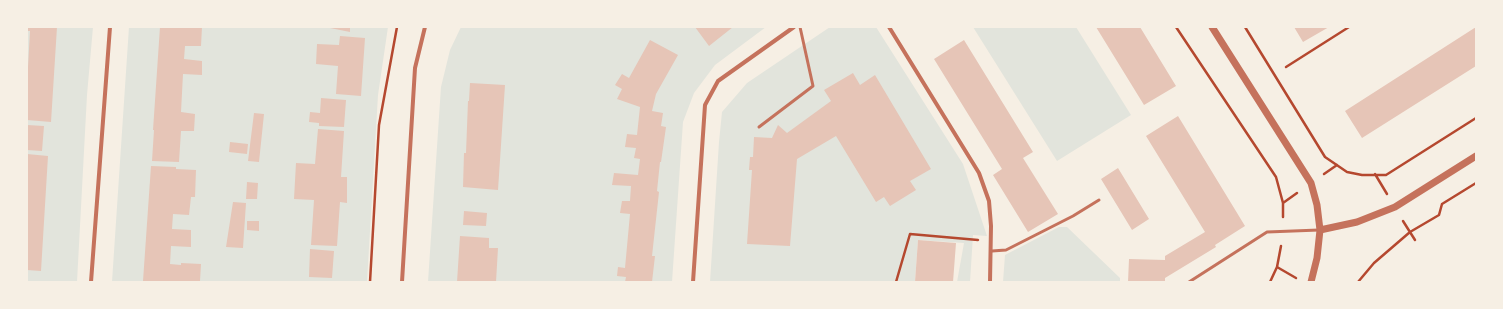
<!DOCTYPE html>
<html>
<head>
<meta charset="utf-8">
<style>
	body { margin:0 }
	#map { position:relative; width:1503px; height:309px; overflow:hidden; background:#f6efe4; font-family:Mulish,sans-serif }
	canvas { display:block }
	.frame { position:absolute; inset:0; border:28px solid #f6efe4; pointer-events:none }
</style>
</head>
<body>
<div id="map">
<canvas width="1503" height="309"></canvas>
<div class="frame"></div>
</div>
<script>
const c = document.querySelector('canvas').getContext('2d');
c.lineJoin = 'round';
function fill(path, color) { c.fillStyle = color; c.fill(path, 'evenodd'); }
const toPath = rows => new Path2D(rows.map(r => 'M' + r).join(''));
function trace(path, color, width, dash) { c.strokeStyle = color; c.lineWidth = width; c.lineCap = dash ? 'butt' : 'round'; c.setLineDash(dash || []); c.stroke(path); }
fill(toPath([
	[27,27,93,27,87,95,77,282,27,282],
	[129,27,388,27,378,95,367,282,112,282],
	[461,27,766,27,715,65,694,93,683,122,672,282,428,282,441,87,450,50],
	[830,27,876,27,963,164,987,236,973,235,970,282,957,282,964,243,918,240,915,282,710,282,719,142,722,112,747,83],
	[973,27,1076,27,1131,115,1057,161],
	[1059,227,1067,227,1120,278,1120,282,1003,282,1005,255]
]), '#e2e4dc');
fill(toPath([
	[27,27,57,27,51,122,27,120,27,85,30,31,27,31],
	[160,27,202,27,201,46,185,46,184,59,202,61,202,75,183,74,181,112,195,114,194,131,181,131,179,162,152,161,154,130,153,130],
	[330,27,350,27,350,32,330,28],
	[695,27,733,27,709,46],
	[1096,27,1140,27,1176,86,1144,105],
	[1294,27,1329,27,1303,42],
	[1476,27,1476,66,1362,138,1345,111],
	[340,36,365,38,361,96,336,94,338,66,316,64,317,44,339,45],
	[650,40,678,55,656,94,652,111,663,113,661,126,666,127,661,162,660,162,657,191,659,192,652,256,655,256,652,282,625,282,626,277,617,276,618,267,625,268,630,214,620,213,622,201,630,201,631,186,612,185,614,173,638,175,640,159,634,158,636,148,625,147,627,134,637,135,640,107,617,99,622,89,615,85,622,74,629,78],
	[964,40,1033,152,1023,158,1058,214,1028,232,993,175,1002,169,934,59],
	[853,73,860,85,875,75,931,169,910,181,916,190,890,206,884,197,876,202,836,136,797,159,790,246,747,244,752,170,749,170,750,157,753,157,754,137,772,138,778,125,787,133,831,101,824,90],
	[470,83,505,85,498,190,463,187,464,153,466,153,468,101,469,101],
	[321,98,346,100,344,127,319,126,319,123,309,122,310,112,320,113],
	[254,113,264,114,259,162,248,161],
	[1178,116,1245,226,1215,245,1216,247,1165,278,1165,282,1128,282,1129,259,1165,260,1165,256,1205,232,1146,136],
	[27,125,44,126,42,151,27,150],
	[318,129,344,131,341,177,347,177,347,203,340,202,337,246,311,245,314,200,294,199,296,163,315,164],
	[230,142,248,144,247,154,229,152],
	[27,154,48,156,41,271,27,270],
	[151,166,176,167,176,169,196,170,195,197,191,197,189,215,173,214,172,229,191,230,191,247,171,246,170,264,181,265,181,263,201,264,200,281,143,281],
	[1118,168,1149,219,1132,230,1101,179],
	[247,182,258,183,257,199,246,199],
	[233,202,246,203,243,248,226,247],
	[464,211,487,213,486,226,463,225],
	[247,221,259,221,259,231,247,230],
	[460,236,489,238,489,248,498,248,496,282,457,282],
	[918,240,956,243,953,282,915,282],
	[310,249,334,251,332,278,309,277]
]), '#e6c5b7');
trace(toPath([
	[1176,27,1276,177,1283,203,1283,217],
	[1245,27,1325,157,1347,172,1362,175,1386,175,1476,118],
	[1286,67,1349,27],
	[1324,174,1337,165],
	[1375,174,1387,194],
	[1283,203,1297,193],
	[1403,221,1415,240],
	[1277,267,1296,278],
	[370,282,379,125,397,27],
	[896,282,910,234,978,240],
	[1270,282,1277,267,1281,246],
	[1358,282,1374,263,1410,232,1439,215,1442,204,1476,183]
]), '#b5482f', 2.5);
trace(toPath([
	[759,127,813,86,800,27],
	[992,251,1006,250,1073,216,1099,200],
	[1189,282,1267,232,1319,230]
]), '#c5725c', 3);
trace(toPath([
	[889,27,979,173,989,201,991,226,990,282],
	[91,282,110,27],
	[402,282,415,68,425,27],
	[693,282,705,105,718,81,794,27]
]), '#c5725c', 4);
trace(toPath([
	[1212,27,1311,183,1317,205,1320,230,1317,258,1311,282],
	[1320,230,1357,222,1395,207,1476,156]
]), '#c5725c', 7);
</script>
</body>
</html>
